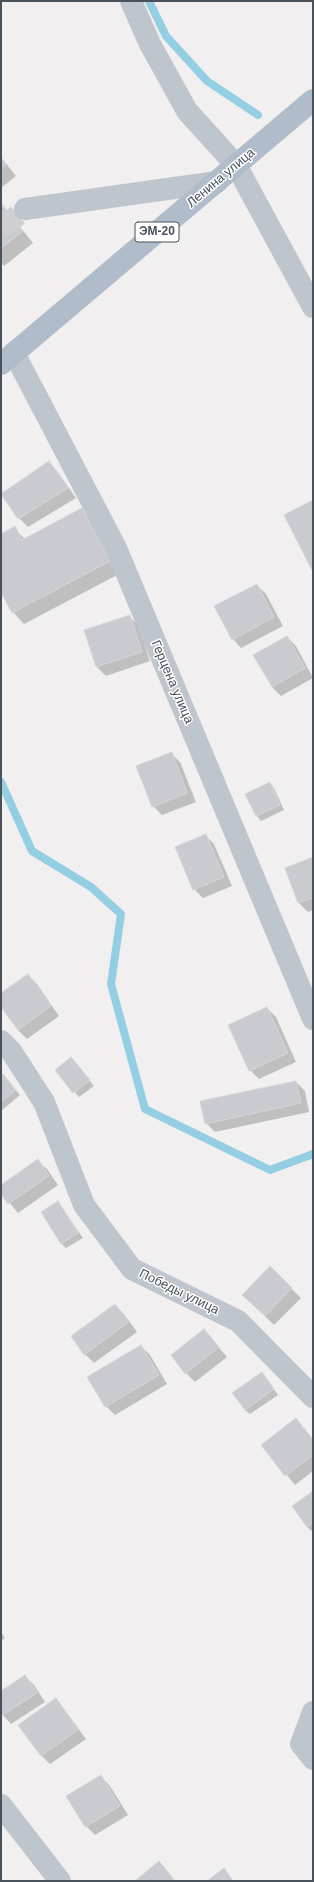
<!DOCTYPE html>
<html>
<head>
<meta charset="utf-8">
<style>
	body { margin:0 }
	#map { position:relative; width:314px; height:1882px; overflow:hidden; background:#f1efef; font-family:Arial,sans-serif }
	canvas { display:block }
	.frame { position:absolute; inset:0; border:2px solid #49515a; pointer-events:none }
</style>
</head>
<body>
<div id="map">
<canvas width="314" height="1882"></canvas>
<div class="frame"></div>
</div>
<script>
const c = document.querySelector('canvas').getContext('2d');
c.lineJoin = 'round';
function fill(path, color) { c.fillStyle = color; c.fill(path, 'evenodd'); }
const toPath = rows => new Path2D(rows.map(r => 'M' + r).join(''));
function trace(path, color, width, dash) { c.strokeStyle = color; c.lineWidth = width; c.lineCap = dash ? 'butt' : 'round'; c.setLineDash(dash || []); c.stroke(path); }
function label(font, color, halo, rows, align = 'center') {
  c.font = font + ' Arial,sans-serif'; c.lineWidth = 3; c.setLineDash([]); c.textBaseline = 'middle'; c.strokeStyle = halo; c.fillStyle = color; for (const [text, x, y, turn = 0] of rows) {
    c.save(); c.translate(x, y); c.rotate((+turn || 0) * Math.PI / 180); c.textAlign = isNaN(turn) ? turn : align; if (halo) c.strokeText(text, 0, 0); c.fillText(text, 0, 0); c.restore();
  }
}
fill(toPath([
	[1,157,16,176,1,188],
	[1,203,33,243,4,266,1,262],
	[49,462,57,471,76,498,28,527,19,518],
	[81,509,93,521,121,573,24,624,13,612,1,590,1,535,14,528,25,539],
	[257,585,266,594,283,626,241,648,233,639],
	[129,616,138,625,150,661,106,676,97,667],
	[287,637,296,646,313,678,281,696,272,687],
	[171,753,180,762,196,802,162,815,153,806],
	[270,783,274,788,284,810,261,821,257,816,246,794],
	[205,835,214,844,232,886,203,898,194,889],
	[313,858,313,910,308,912,299,903,286,869],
	[28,975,37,984,59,1016,27,1039,18,1030,1,1006,1,994],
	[267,1008,276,1017,296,1062,259,1079,250,1070],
	[76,1063,94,1086,79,1097,57,1070],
	[3,1075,20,1095,1,1111,1,1077],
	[296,1082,305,1091,309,1112,215,1132,206,1123],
	[38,1161,47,1169,58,1185,18,1213,1,1192,1,1186],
	[58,1202,83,1238,66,1248,61,1243],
	[270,1268,301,1298,274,1325,243,1295],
	[115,1305,124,1314,137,1332,94,1363,85,1354],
	[204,1331,227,1357,195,1382,186,1373],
	[141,1346,150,1355,167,1384,115,1415,106,1406],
	[262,1373,278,1395,250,1414,245,1410],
	[296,1419,313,1439,313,1471,295,1485,262,1445],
	[313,1492,313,1532,307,1527],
	[1,1632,5,1638,1,1641],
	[25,1676,34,1685,45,1702,11,1724,1,1713,1,1692],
	[55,1700,64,1709,86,1739,50,1764,41,1755],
	[101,1777,110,1786,128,1815,95,1835,86,1826]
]), '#0003');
trace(toPath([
	[149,1,166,36,207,81,258,115],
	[1,782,32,851,91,887,121,914,111,984,145,1109,270,1170,313,1154]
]), '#93cee3', 8);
const building = toPath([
	[1,158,6,164,1,168,1,158],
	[1,204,23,231,1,248,1,204],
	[49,461,68,488,18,519,1,494,49,461],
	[313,500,313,572,284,515,313,500],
	[82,508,110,561,12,613,1,592,1,534,15,526,22,540,82,508],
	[257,584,274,617,232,640,214,606,257,584],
	[130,615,142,652,96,667,84,630,130,615],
	[287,636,305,668,272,687,253,655,287,636],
	[172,752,187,793,152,807,136,766,172,752],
	[270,782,280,805,256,816,245,794,270,782],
	[206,834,224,877,193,890,175,847,206,834],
	[313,857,313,898,298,903,285,868,313,857],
	[28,974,51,1006,18,1030,1,1007,1,993,28,974],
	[267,1007,288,1053,249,1071,228,1025,267,1007],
	[71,1057,90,1080,73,1093,55,1070,71,1057],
	[3,1074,16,1090,1,1102,1,1076,3,1074],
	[296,1081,301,1103,205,1124,200,1101,296,1081],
	[38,1159,49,1176,8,1204,1,1194,1,1185,38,1159],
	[58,1201,78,1233,61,1244,41,1212,58,1201],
	[270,1266,292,1288,265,1316,242,1295,270,1266],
	[115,1304,129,1322,84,1355,71,1336,115,1304],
	[204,1329,219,1347,185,1374,171,1355,204,1329],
	[141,1345,159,1375,105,1407,87,1377,141,1345],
	[262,1372,274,1389,245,1410,232,1393,262,1372],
	[296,1418,313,1440,313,1455,285,1476,261,1445,296,1418],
	[313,1491,313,1523,307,1527,292,1506,313,1491],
	[25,1675,37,1693,1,1716,1,1691,25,1675],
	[56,1698,78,1730,41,1756,18,1725,56,1698],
	[101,1775,120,1806,85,1827,66,1796,101,1775],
	[159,1861,175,1881,135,1881,159,1861],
	[224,1868,233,1881,207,1881,224,1868]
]);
fill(building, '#c9cbd1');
trace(building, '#d3d5d9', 1);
trace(toPath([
	[1,229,25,209]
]), '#cfcfd1', 22, [22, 11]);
trace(toPath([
	[131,1,150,44,187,111,236,165,313,307],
	[25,209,217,182],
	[14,353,116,548,313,1019],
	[1,1041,11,1051,44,1102,84,1205,132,1269,238,1321,313,1397],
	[313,1712,301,1744,313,1759],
	[1,1805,60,1881]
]), '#bec5cc', 22);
trace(toPath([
	[1,364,313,100]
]), '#b1bccb', 22);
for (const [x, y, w] of [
	[157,232,44]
]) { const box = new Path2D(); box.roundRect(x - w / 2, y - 10, w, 20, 3); c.fillStyle = '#fff'; c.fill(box); trace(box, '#49515a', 1); }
label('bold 12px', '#49515a', null, [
	["ЭМ-20",157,232]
]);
label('13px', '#49515a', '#fff', [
	["Ленина улица",221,178,-40],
	["Герцена улица",172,682,67],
	["Победы улица",179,1292,26]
]);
</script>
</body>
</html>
